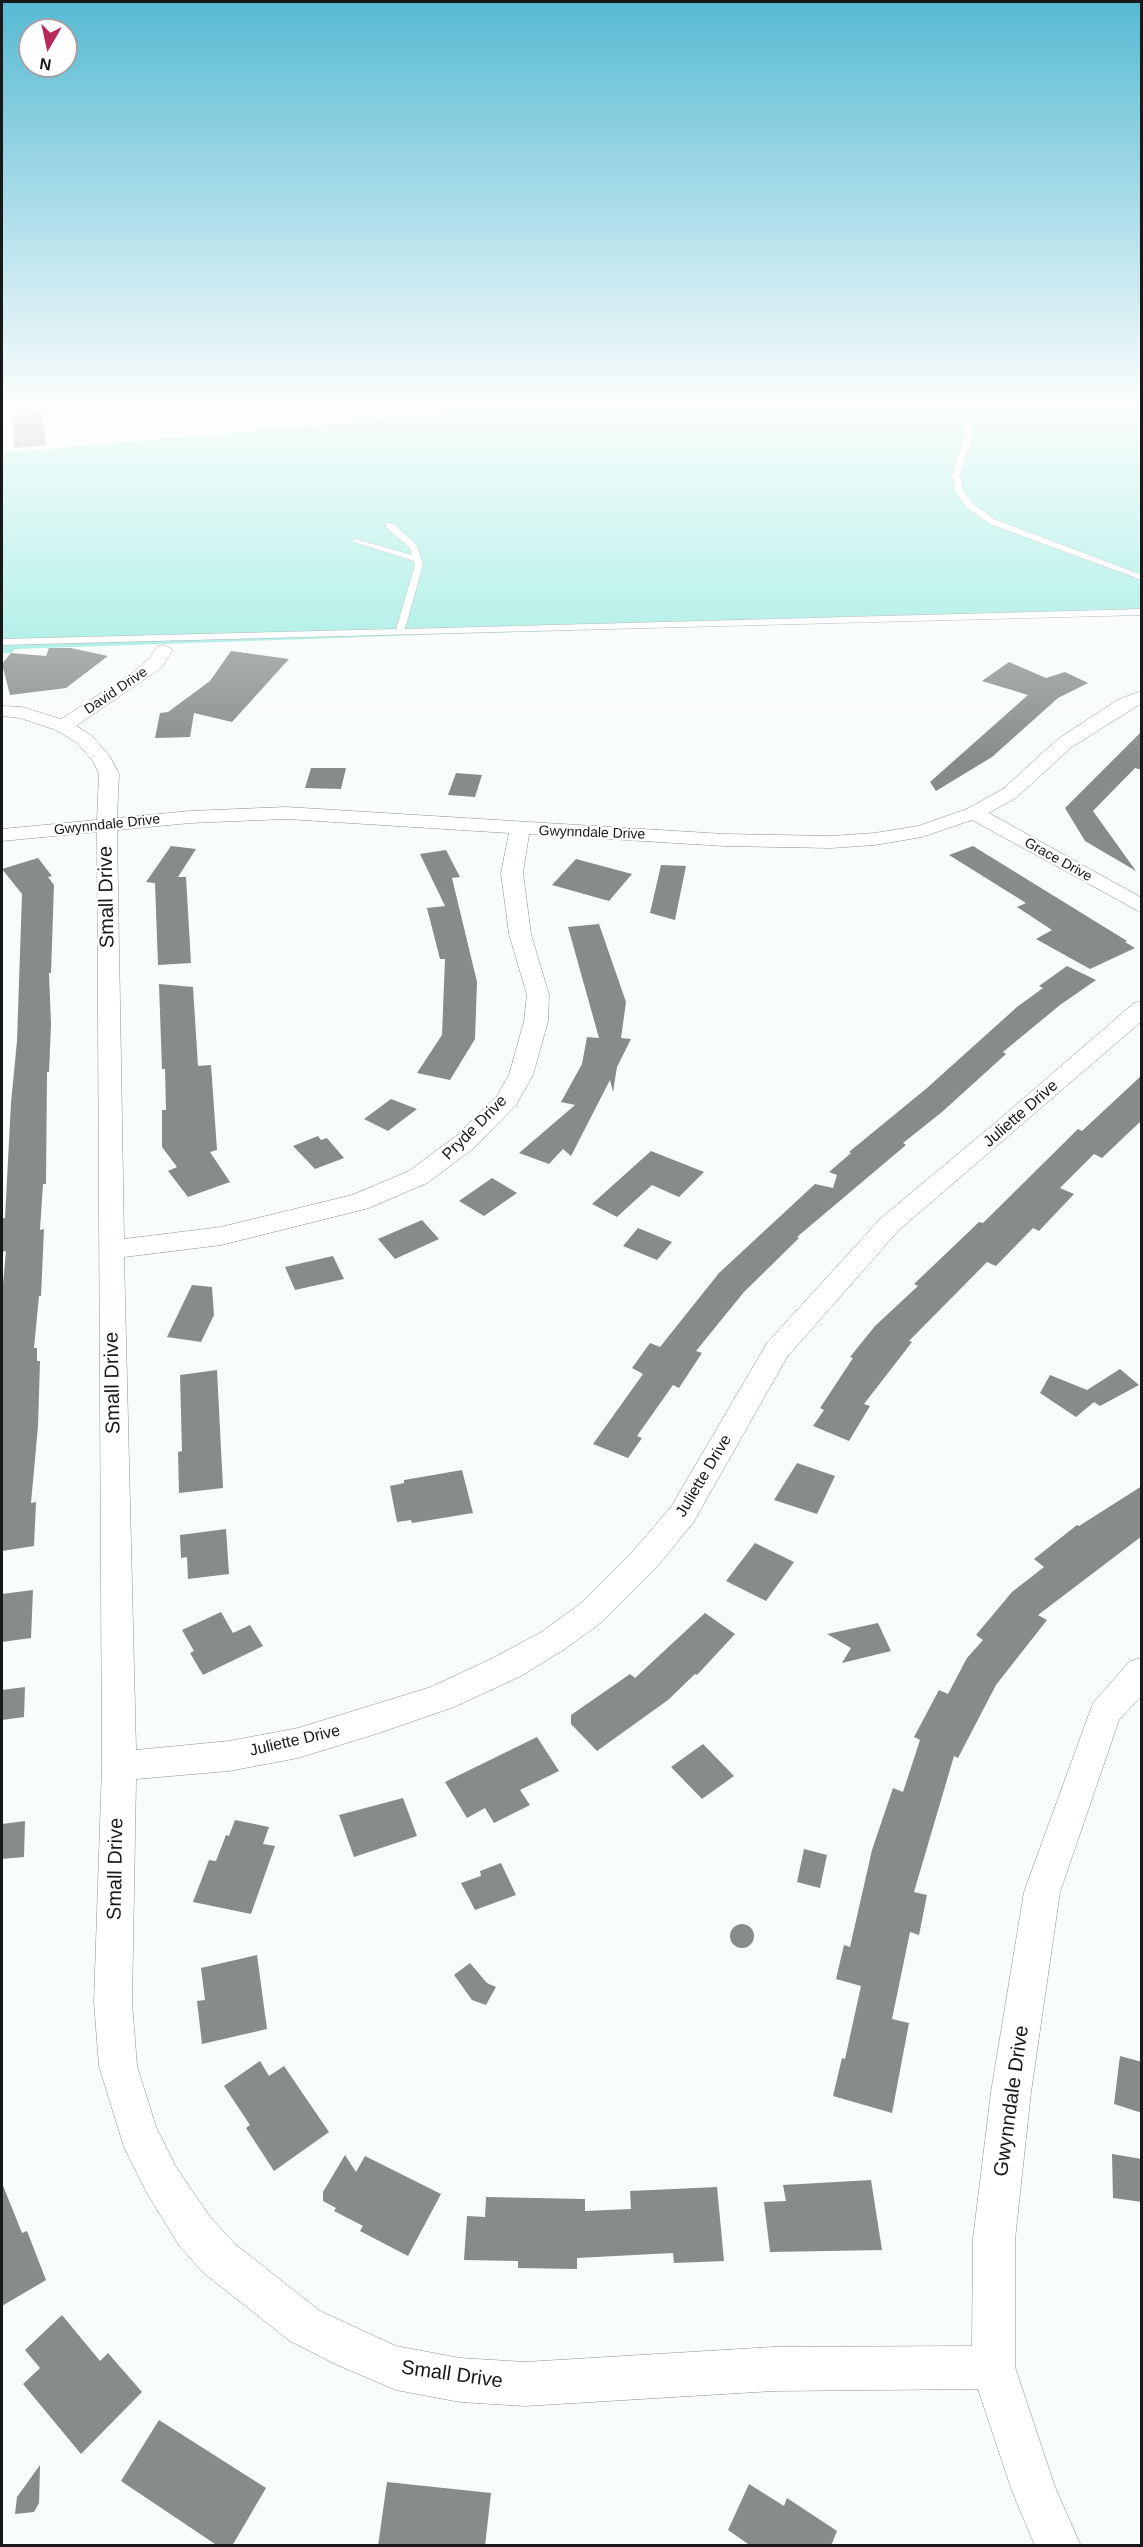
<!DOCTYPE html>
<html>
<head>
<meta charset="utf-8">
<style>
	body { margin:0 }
	#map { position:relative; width:1143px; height:2547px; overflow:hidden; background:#f8fcfb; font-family:Arial,sans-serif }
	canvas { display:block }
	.frame { position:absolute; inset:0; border:3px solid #171818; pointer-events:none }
	.north { position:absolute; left:18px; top:18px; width:60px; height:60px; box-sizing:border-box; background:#fff; border:2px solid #a2a3a3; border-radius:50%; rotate:189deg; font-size:16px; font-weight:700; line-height:24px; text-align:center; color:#171818 }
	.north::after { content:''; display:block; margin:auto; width:21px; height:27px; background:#b7295a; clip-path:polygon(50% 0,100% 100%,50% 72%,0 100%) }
</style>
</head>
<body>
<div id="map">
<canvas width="1143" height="2547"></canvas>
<div class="frame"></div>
<div class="north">N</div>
</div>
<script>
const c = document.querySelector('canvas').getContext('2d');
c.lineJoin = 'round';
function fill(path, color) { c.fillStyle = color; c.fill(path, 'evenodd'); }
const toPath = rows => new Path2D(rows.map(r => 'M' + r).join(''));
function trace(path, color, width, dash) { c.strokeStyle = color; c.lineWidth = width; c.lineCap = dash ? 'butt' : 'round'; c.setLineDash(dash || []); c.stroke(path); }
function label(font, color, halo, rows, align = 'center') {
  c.font = font + ' Arial,sans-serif'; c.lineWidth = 4.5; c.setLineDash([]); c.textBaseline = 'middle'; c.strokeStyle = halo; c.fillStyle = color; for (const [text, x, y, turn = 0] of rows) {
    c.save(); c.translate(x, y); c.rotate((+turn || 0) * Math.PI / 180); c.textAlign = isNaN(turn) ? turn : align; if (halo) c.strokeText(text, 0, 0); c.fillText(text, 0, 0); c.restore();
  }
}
fill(toPath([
	[548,405,1141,405,1141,614,452,634,15,649,12,653,2,653,2,453]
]), '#8fe9de');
fill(toPath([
	[42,413,46,445,14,448,13,416],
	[49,648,71,648,108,656,66,688,10,695,2,664,11,653,46,656],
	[231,651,289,659,232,722,194,713,190,737,155,738,160,713,168,712,210,681],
	[1009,662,1046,678,1065,672,1088,683,1058,698,992,757,936,791,930,782,1028,695,982,681],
	[1142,731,1142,770,1135,768,1093,811,1136,871,1085,841,1065,808],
	[311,768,346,768,341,789,305,788],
	[456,773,482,775,475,797,448,795],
	[171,846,196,849,178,877,186,877,191,963,158,965,155,883,146,882],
	[973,846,1127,941,1125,942,1135,948,1090,969,1036,939,1052,930,1017,907,1026,903,949,855],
	[446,850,460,877,452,878,477,982,475,1039,450,1080,417,1073,442,1035,445,959,440,959,427,908,445,906,420,854],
	[38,858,52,876,48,877,54,885,51,973,49,973,51,1024,49,1072,47,1072,46,1184,43,1184,40,1230,44,1229,41,1296,39,1296,34,1348,37,1348,37,1361,40,1361,38,1426,31,1503,36,1502,34,1546,2,1551,2,1294,6,1251,2,1252,2,1218,5,1218,11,1103,17,1041,22,894,2,869],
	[576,859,632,874,609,901,552,885],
	[661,865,686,866,675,920,650,913],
	[599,924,626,1002,621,1038,631,1039,617,1067,613,1092,610,1080,571,1156,563,1149,549,1164,519,1153,575,1105,561,1102,582,1064,587,1037,599,1038,568,927],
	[1067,966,1096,980,1060,1005,1003,1052,1006,1054,942,1112,903,1143,906,1145,797,1237,799,1238,744,1292,696,1351,702,1353,679,1388,673,1385,637,1436,642,1438,628,1458,593,1444,643,1374,632,1368,650,1343,660,1347,719,1273,815,1184,833,1188,837,1175,829,1172,851,1153,849,1152,927,1088,1017,1007,1043,988,1039,986],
	[159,984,193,987,198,1066,211,1065,217,1150,210,1152,230,1182,188,1197,168,1171,177,1167,162,1147,162,1110,166,1110,165,1069,162,1069],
	[1142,1075,1142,1120,1102,1158,1094,1154,1060,1188,1074,1194,1039,1231,1033,1228,996,1266,987,1262,909,1341,912,1342,864,1404,870,1406,849,1441,813,1426,824,1410,820,1408,853,1358,850,1357,875,1326,918,1286,914,1284,979,1222,983,1223,1078,1129,1082,1131],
	[391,1099,417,1109,388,1131,364,1119],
	[318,1136,321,1140,327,1138,344,1158,315,1169,293,1146],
	[651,1151,704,1172,679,1197,652,1185,617,1217,592,1204],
	[492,1178,517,1193,484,1216,459,1201],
	[422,1220,439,1239,395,1259,378,1239],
	[638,1228,672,1242,657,1260,623,1246],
	[333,1256,344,1279,295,1290,285,1267],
	[192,1285,212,1287,214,1315,201,1342,167,1337],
	[1120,1369,1139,1385,1100,1406,1094,1402,1076,1417,1040,1393,1050,1375,1087,1390],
	[217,1370,223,1488,179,1493,178,1452,182,1451,180,1375],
	[797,1463,835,1476,817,1514,774,1500],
	[462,1470,473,1513,412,1523,411,1520,397,1522,390,1486,404,1483,404,1480],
	[1142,1486,1142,1536,1038,1615,1047,1620,996,1685,958,1758,954,1756,914,1892,927,1895,919,1935,910,1932,892,2019,909,2023,892,2113,833,2096,842,2058,845,2059,861,1986,836,1979,844,1945,850,1947,872,1850,893,1788,903,1792,920,1740,914,1737,939,1690,948,1694,967,1658,983,1640,976,1635,1012,1592,1044,1567,1034,1559,1077,1525,1079,1526],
	[226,1529,229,1574,188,1579,187,1557,181,1558,180,1535],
	[755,1543,794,1562,766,1601,726,1581],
	[33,1590,31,1638,2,1642,2,1594],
	[221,1612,233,1633,250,1625,263,1646,203,1675,190,1653,194,1651,182,1630],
	[705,1613,735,1634,697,1675,695,1674,668,1700,597,1751,571,1724,571,1715,630,1674,635,1678],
	[878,1623,891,1651,842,1663,851,1648,827,1634],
	[25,1687,24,1717,2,1720,2,1690],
	[537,1737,559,1771,520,1790,530,1805,494,1823,485,1808,467,1818,445,1782],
	[703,1744,734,1776,702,1799,671,1767],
	[403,1798,417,1836,354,1857,339,1815],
	[235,1820,269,1827,263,1844,275,1846,251,1914,193,1902,209,1860,216,1861,226,1835,229,1836],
	[25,1821,24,1857,2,1859,2,1824],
	[804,1849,827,1855,820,1888,797,1882],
	[501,1863,516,1895,475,1910,461,1883,481,1876,480,1871],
	'730 1936a12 12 0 1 1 24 0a12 12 0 1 1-24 0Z',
	[257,1955,267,2029,202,2044,197,2001,205,2000,201,1968],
	[470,1963,487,1983,496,1987,486,2005,472,2000,454,1975],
	[1120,2056,1142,2062,1142,2113,1114,2104],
	[260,2061,269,2076,284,2066,329,2132,274,2171,246,2128,250,2125,224,2086],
	[1112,2154,1142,2159,1142,2202,1113,2198],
	[345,2155,356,2172,365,2156,441,2194,408,2256,360,2231,363,2226,334,2211,336,2208,323,2201,323,2192],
	[871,2180,882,2250,770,2252,764,2202,786,2201,783,2185],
	[2,2183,22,2233,27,2231,46,2280,2,2306],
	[717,2187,724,2261,674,2263,673,2253,577,2258,577,2269,518,2268,518,2261,464,2260,467,2216,485,2217,486,2197,585,2199,585,2211,631,2209,630,2191],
	[62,2315,100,2361,108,2353,142,2392,81,2454,23,2384,40,2368,25,2350],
	[159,2420,266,2488,232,2546,218,2546,121,2481],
	[40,2465,39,2503,34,2512,15,2514,17,2497],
	[387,2482,491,2493,485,2546,378,2546],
	[749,2484,784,2506,787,2498,837,2531,831,2546,751,2546,728,2530]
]), '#878b8a');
const lane = toPath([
	[957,408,974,431,960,475,963,490,972,503,996,520,1142,575,1142,580,990,524,966,507,955,490,952,475,966,431,953,410,957,408],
	[386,523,392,523,417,545,423,565,405,629,1142,609,1142,615,2,645,2,639,396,629,415,565,414,561,351,541,355,539,412,555,410,548,386,527,386,523]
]);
const street = toPath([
	[164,645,173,650,161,668,76,726,91,735,109,755,119,774,117,818,190,811,286,807,724,834,831,836,875,833,918,826,967,809,1003,789,1058,739,1119,699,1142,691,1142,703,1072,747,1017,797,989,813,1142,898,1142,913,972,820,922,837,875,845,831,848,724,846,529,834,523,873,531,934,549,995,548,1021,533,1075,516,1105,474,1148,427,1183,369,1208,221,1245,124,1257,136,1750,229,1741,298,1728,431,1687,497,1656,543,1631,581,1603,633,1551,671,1507,767,1343,881,1218,995,1123,1134,1003,1142,1001,1142,1021,899,1230,787,1357,693,1523,655,1569,603,1621,565,1649,521,1676,454,1707,379,1733,298,1758,229,1771,136,1779,132,2002,137,2066,156,2127,176,2167,210,2217,235,2244,320,2311,396,2346,460,2358,525,2362,773,2347,972,2346,973,2239,991,2092,1024,1892,1093,1703,1130,1661,1142,1658,1142,1695,1119,1720,1060,1892,1031,2092,1015,2239,1015,2367,1055,2487,1081,2546,1035,2546,1012,2491,978,2389,773,2391,525,2406,460,2402,396,2390,335,2364,290,2341,205,2274,180,2247,148,2195,124,2147,99,2066,94,2002,102,1766,97,832,2,841,2,829,97,820,99,774,93,761,77,743,56,730,20,718,2,716,2,706,22,707,61,719,128,676,148,660,158,646,164,645],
	[286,819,509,833,501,873,509,934,527,995,524,1021,509,1075,497,1096,456,1136,409,1171,352,1195,221,1227,124,1239,117,830,190,823,286,819]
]);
trace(lane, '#8d9190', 1);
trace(street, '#8d9190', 1);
fill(lane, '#fff');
fill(street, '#fff');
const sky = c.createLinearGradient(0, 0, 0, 762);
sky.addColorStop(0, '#56bad3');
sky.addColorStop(0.53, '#fcfefd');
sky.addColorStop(1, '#fcfefd00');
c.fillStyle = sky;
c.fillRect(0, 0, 1143, 762);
label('14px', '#171818', '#fff', [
	["David Drive",116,691,-34],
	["Gwynndale Drive",107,825,-6],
	["Gwynndale Drive",592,833,2],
	["Grace Drive",1058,860,29]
]);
label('16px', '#171818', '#fff', [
	["Juliette Drive",1021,1114,-41],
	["Pryde Drive",475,1128,-45],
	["Juliette Drive",704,1476,-59],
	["Juliette Drive",295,1741,-13]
]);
label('20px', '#171818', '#fff', [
	["Small Drive",107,897,-91],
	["Small Drive",113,1383,-91],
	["Small Drive",116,1869,-89],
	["Gwynndale Drive",1012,2101,-82],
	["Small Drive",452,2375,8]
]);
</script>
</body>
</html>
